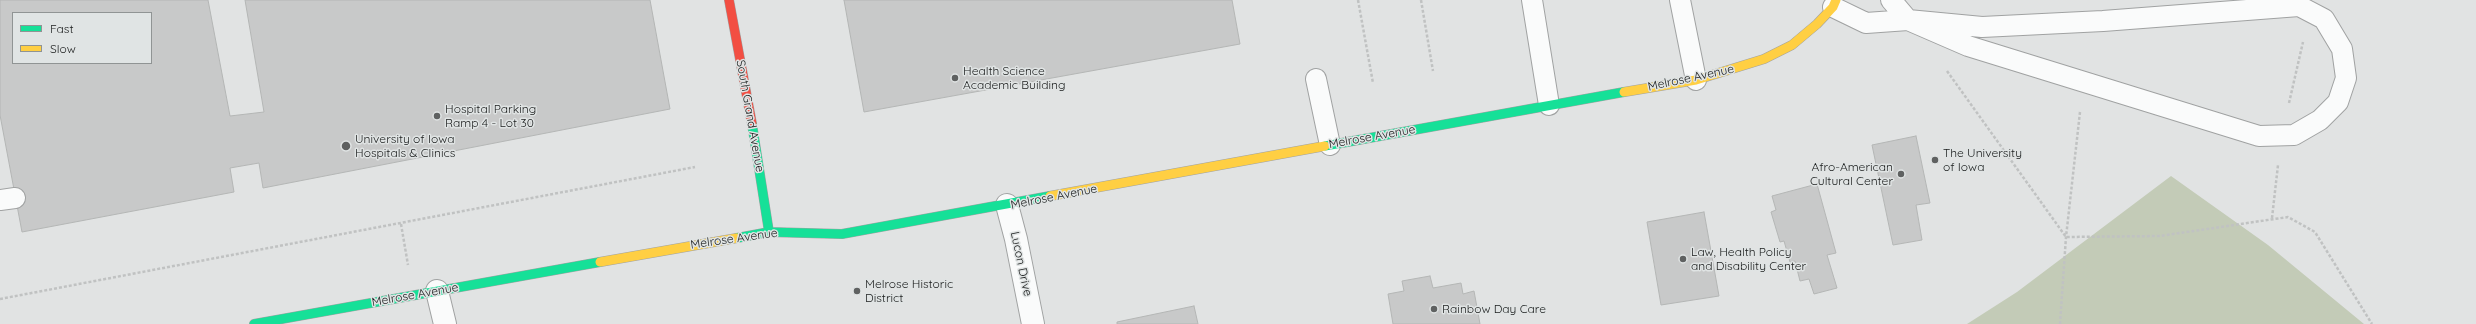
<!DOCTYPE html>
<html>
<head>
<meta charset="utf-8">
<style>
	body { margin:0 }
	#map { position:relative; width:2476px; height:324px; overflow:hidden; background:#e1e3e3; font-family:Quicksand,sans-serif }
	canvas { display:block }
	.legend { position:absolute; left:12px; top:12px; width:140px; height:52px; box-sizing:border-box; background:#e0e4e4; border:1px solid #909494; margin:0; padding:5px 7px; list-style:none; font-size:12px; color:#191b1b }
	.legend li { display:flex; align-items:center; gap:8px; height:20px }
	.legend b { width:20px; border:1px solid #909494 }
</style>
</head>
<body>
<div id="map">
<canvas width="2476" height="324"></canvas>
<ul class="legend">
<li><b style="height:5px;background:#16e098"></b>Fast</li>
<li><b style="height:5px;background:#ffcf43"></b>Slow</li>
</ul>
</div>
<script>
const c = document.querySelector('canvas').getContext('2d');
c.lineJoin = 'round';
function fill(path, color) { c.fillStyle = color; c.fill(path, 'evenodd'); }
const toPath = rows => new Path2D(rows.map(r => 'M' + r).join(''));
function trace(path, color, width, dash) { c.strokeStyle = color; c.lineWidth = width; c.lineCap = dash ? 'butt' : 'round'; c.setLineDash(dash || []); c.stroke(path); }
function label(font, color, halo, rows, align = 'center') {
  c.font = font + ' Quicksand,sans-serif'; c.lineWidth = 3; c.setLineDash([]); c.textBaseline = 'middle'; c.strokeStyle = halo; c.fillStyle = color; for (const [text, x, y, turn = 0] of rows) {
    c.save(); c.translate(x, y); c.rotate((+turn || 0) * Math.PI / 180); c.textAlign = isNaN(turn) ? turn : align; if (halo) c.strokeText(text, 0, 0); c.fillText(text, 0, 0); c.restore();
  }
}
fill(toPath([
	[2171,176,2268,245,2364,324,1967,324,2017,292]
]), '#c3cbb7');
const building = toPath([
	[0,0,208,0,230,116,264,112,245,0,650,0,670,109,263,188,259,163,230,168,234,192,22,232,0,115,0,0],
	[13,13,151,13,151,63,13,63,13,13],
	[844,0,1232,0,1240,44,864,112,844,0],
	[1916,136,1930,203,1916,205,1922,240,1893,245,1872,145,1916,136],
	[1817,184,1836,253,1827,255,1837,288,1814,294,1809,279,1800,281,1795,261,1790,262,1784,241,1780,242,1771,212,1776,210,1772,196,1817,184],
	[1704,212,1719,296,1661,305,1647,222,1704,212],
	[1430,276,1433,288,1461,283,1463,294,1474,291,1480,324,1393,324,1388,294,1404,291,1402,281,1430,276],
	[1194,306,1198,324,1117,324,1117,322,1194,306]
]);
fill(building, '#c8c9c9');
trace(building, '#b4b6b5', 1);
const lane = toPath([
	[1532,0,1549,105],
	[1680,0,1696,80],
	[1833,7,1866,23,1908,20,1982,27,2103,21,2299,6,2324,19,2342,49,2346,78,2338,102,2320,120,2294,135,2259,136,1968,46,1908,20,1891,0],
	[1316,79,1330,145],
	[0,200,15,198]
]);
const street = toPath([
	[1007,205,1016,239,1033,324],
	[437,291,445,324]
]);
const fast = toPath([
	[752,124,769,232],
	[1325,146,1624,92],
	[737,238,769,232,842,234,1050,196],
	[254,324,600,262]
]);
const slow = toPath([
	[1624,92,1696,80,1764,59,1792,45,1817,24,1833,7,1836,0],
	[1050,196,1325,146],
	[600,262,737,238]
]);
const jam = toPath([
	[729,0,752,124]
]);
trace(lane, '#a0a2a2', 22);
trace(street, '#a0a2a2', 24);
trace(fast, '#a0a2a2', 10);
trace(slow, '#a0a2a2', 10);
trace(jam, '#a0a2a2', 10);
trace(toPath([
	[1358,0,1373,83],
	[1421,0,1433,71],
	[1947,71,2066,237,2160,236,2288,217,2315,232,2372,324],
	[2289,103,2303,42],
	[2272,218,2278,165],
	[401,224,408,265],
	[0,299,695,167],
	[2060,324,2066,237,2080,112]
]), '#c0c2c2', 2.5, [3, 2]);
trace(lane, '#fafbfb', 20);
trace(street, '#fafbfb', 22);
trace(fast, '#16e098', 9);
trace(slow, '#ffcf43', 9);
trace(jam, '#f24e42', 9);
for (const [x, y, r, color] of [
	[955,78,4,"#5f6161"],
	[437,116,4,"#5f6161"],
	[346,146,5,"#5f6161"],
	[1935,160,4,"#5f6161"],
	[1901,174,4,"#5f6161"],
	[1683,259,4,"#5f6161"],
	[857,291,4,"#5f6161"],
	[1434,309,4,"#5f6161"]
]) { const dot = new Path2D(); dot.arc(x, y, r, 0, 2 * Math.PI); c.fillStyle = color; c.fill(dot); trace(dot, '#e0e4e4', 1.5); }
label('12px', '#191b1b', '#e0e4e4', [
	["Health Science",963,71],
	["Academic Building",963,85],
	["Hospital Parking",445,109],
	["Ramp 4 - Lot 30",445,123],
	["University of Iowa",355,139],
	["Hospitals & Clinics",355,153],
	["The University",1943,153],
	["of Iowa",1943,167],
	["Afro-American",1893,167,"right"],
	["Cultural Center",1893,181,"right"],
	["Law, Health Policy",1691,252],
	["and Disability Center",1691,266],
	["Melrose Historic",865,284],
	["District",865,298],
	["Rainbow Day Care",1442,309]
], 'left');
label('12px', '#191b1b', '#e0e4e4', [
	["Melrose Avenue",1691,78,-12],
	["South Grand Avenue",750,116,80],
	["Melrose Avenue",1372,137,-10],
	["Melrose Avenue",1054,197,-11],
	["Melrose Avenue",734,239,-8],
	["Lucon Drive",1021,264,78],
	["Melrose Avenue",415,295,-10]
]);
</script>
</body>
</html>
